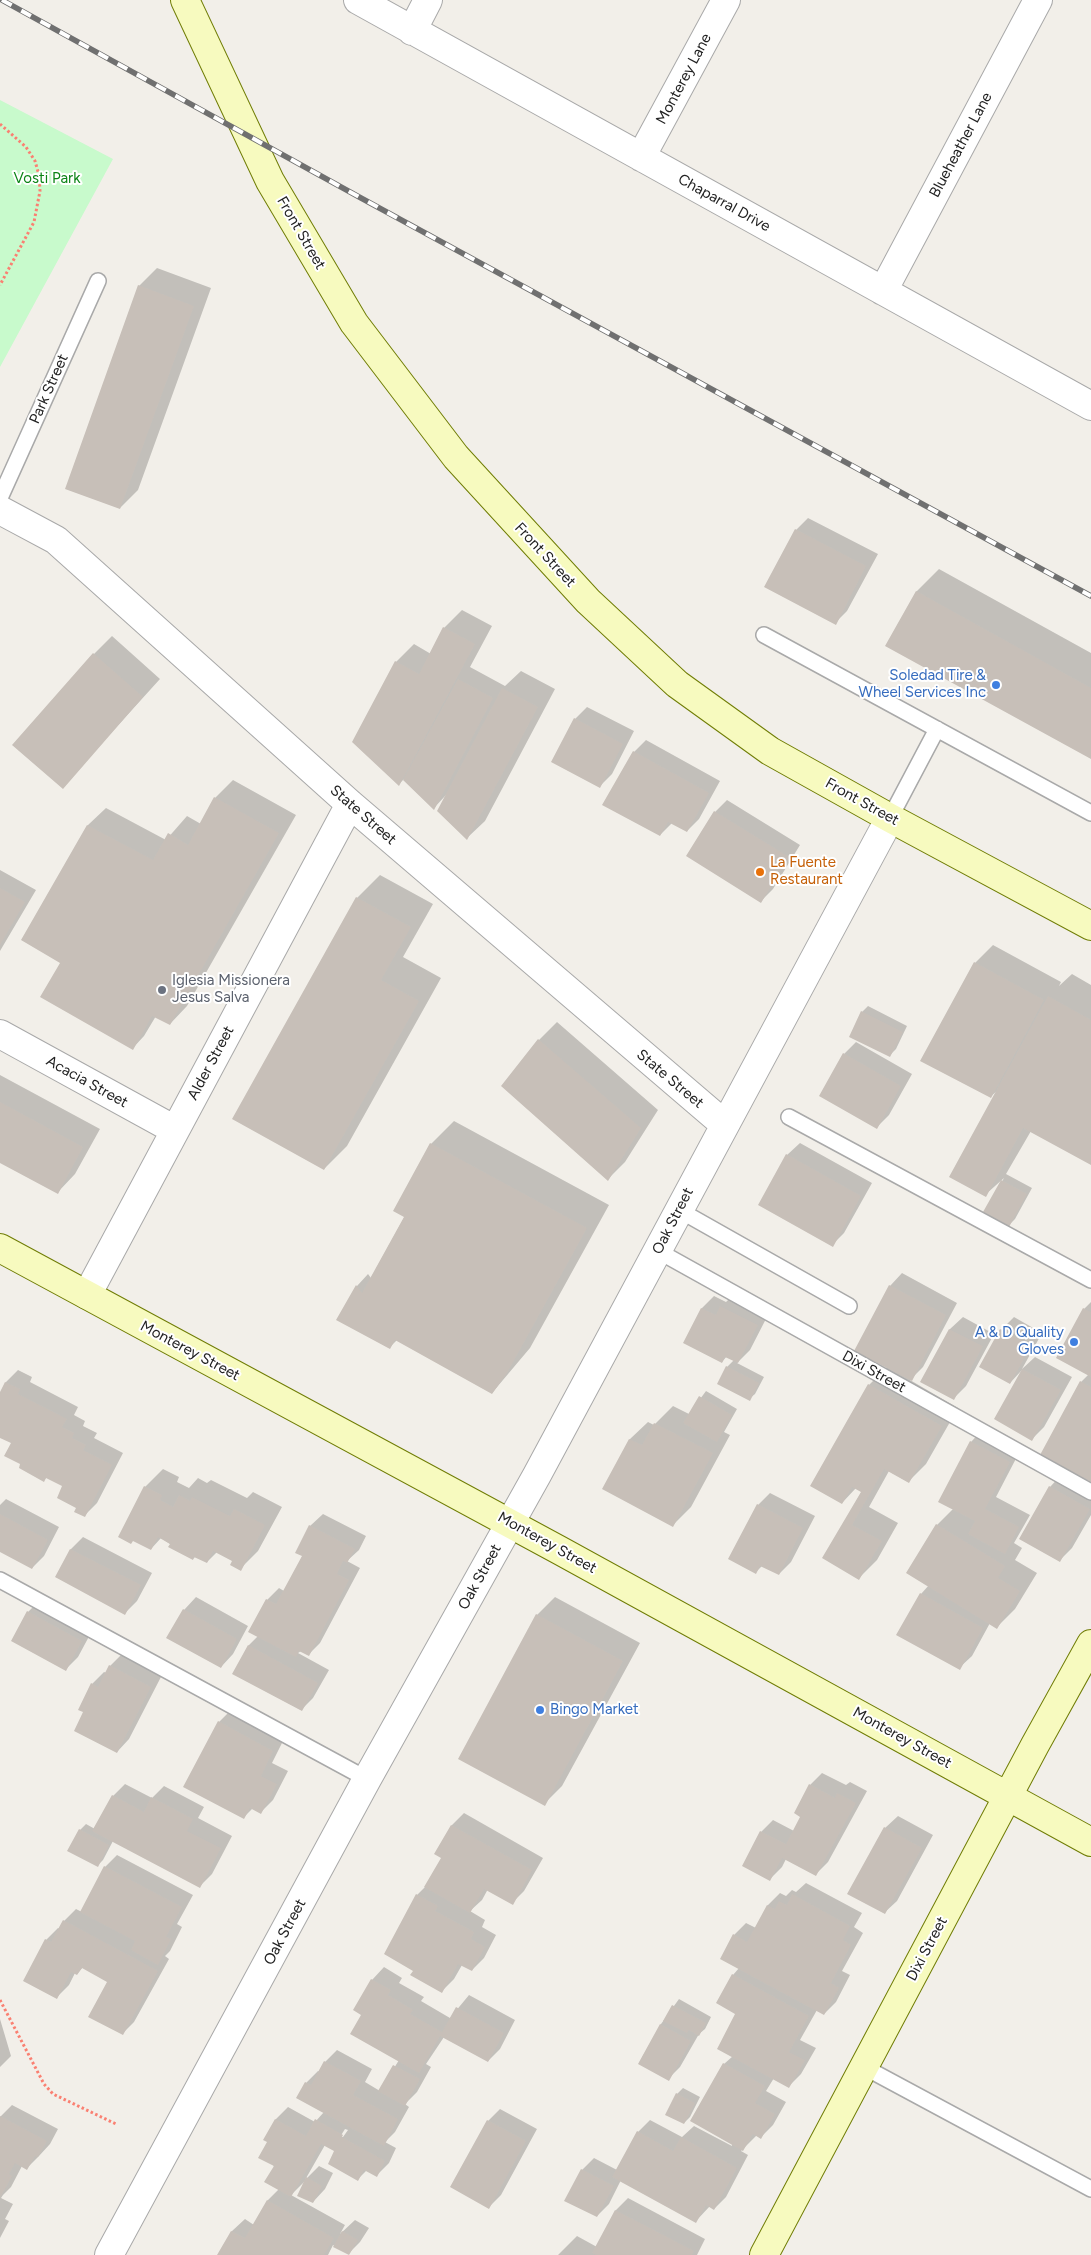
<!DOCTYPE html>
<html>
<head>
<meta charset="utf-8">
<style>
	body { margin:0 }
	canvas { display:block; background:#f2efe9 }
</style>
</head>
<body>
<canvas width="1091" height="2255"></canvas>
<script>
const c = document.querySelector('canvas').getContext('2d');
c.lineJoin = 'round';
function fill(path, color) { c.fillStyle = color; c.fill(path, 'evenodd'); }
const toPath = rows => new Path2D(rows.map(r => 'M' + r).join(''));
function trace(path, color, width, dash) { c.strokeStyle = color; c.lineWidth = width; c.lineCap = dash ? 'butt' : 'round'; c.setLineDash(dash || []); c.stroke(path); }
function label(font, color, halo, rows, align = 'center') {
  c.font = font + ' Figtree,sans-serif'; c.lineWidth = 4; c.setLineDash([]); c.textBaseline = 'middle'; c.strokeStyle = halo; c.fillStyle = color; for (const [text, x, y, turn = 0] of rows) {
    c.save(); c.translate(x, y); c.rotate((+turn || 0) * Math.PI / 180); c.textAlign = isNaN(turn) ? turn : align; if (halo) c.strokeText(text, 0, 0); c.fillText(text, 0, 0); c.restore();
  }
}
fill(toPath([
	[0,100,113,159,0,367]
]), '#c8facc');
fill(toPath([
	[157,268,211,288,138,490,120,508,139,286],
	[808,518,878,554,847,611,835,623,766,587,796,530],
	[939,569,1091,653,1091,758,916,592],
	[462,610,492,626,470,667,505,686,521,671,555,689,485,821,467,838,446,795,434,808,404,779,399,784,396,662,414,644,431,654,444,628],
	[112,636,160,679,62,787,94,654],
	[587,707,634,731,612,774,600,786,575,719],
	[646,740,720,781,699,819,687,831,672,823,660,835,634,752],
	[233,780,296,815,187,1006,170,1024,156,1016,144,1036,132,1049,62,962,22,940,88,825,106,808,166,840,187,816,201,824,215,798],
	[727,800,800,845,773,889,761,901,715,812],
	[0,870,36,890,0,951],
	[380,875,433,904,403,957,441,978,347,1146,324,1169,357,898],
	[993,945,1061,982,1059,986,1072,974,1091,985,1091,1164,1031,1131,1006,1174,1032,1188,1015,1219,1009,1225,985,1212,1004,1178,985,1195,997,1091,990,1097,975,963],
	[868,1006,907,1026,896,1049,890,1055,862,1012],
	[557,1022,658,1110,625,1162,608,1179,503,1086,539,1040],
	[856,1042,912,1074,889,1115,877,1127,844,1054],
	[0,1075,100,1129,75,1174,58,1192,0,1161],
	[454,1121,609,1205,530,1348,492,1393,398,1339,389,1348,338,1319,357,1286,368,1274,371,1278,405,1216,431,1144],
	[800,1143,872,1183,844,1233,832,1245,787,1155],
	[902,1273,957,1303,923,1367,910,1380,958,1408,926,1464,908,1482,889,1471,869,1507,898,1523,877,1560,859,1578,824,1558,862,1491,856,1488,842,1503,869,1385,887,1367,890,1286],
	[733,1295,769,1313,750,1350,737,1363,764,1377,755,1394,749,1399,727,1367,734,1360,727,1356,722,1362,685,1342,702,1308,714,1296,726,1302],
	[1091,1302,1091,1480,1042,1454,1081,1382,1088,1375,1084,1309],
	[963,1317,994,1334,966,1386,954,1398,922,1382,950,1329],
	[1014,1317,1042,1333,1022,1369,1035,1357,1072,1377,1044,1427,1032,1439,1022,1370,1010,1383,981,1367,1001,1330],
	[18,1370,32,1377,30,1382,78,1407,74,1415,85,1421,83,1426,97,1433,94,1438,123,1453,97,1503,85,1515,64,1486,47,1477,44,1480,22,1463,12,1443,0,1436,0,1395,6,1382],
	[706,1391,737,1409,724,1432,730,1435,691,1507,673,1525,604,1488,630,1439,648,1422,654,1425,673,1406,689,1414],
	[983,1429,1021,1449,996,1497,1030,1515,1014,1543,1022,1548,1015,1560,1037,1573,1015,1609,997,1627,990,1623,972,1656,959,1668,921,1594,929,1585,908,1573,937,1525,953,1509,940,1502,971,1442],
	[163,1469,179,1477,177,1482,189,1488,198,1478,207,1483,211,1480,247,1498,253,1492,282,1507,258,1551,240,1569,234,1561,217,1552,207,1562,196,1556,193,1559,161,1538,151,1549,145,1487],
	[1062,1474,1091,1491,1091,1515,1072,1548,1060,1560,1050,1487],
	[770,1493,815,1516,791,1562,779,1574,763,1565,755,1573,758,1505],
	[6,1499,59,1527,44,1556,32,1568,0,1550,0,1505],
	[323,1514,366,1536,359,1550,347,1561,360,1568,320,1643,308,1655,301,1651,298,1653,329,1670,313,1698,301,1710,234,1674,249,1645,258,1636,267,1600,279,1588,284,1591,303,1555,310,1526],
	[83,1537,152,1573,137,1601,125,1613,56,1577,71,1549],
	[196,1597,248,1626,233,1654,221,1667,184,1610],
	[555,1597,640,1643,562,1786,544,1804,537,1615],
	[40,1600,93,1629,78,1657,66,1669,28,1612],
	[122,1654,162,1675,129,1739,117,1752,92,1684,104,1672,107,1673,110,1666],
	[231,1710,284,1739,272,1763,288,1771,273,1800,261,1812,253,1808,244,1817,219,1722],
	[822,1773,846,1785,850,1782,867,1791,828,1862,816,1874,786,1859,782,1867,770,1879,761,1832,773,1820,794,1831,802,1816,810,1785],
	[125,1784,152,1798,164,1786,204,1807,198,1818,232,1836,212,1874,200,1886,113,1841,103,1860,98,1865,80,1830,86,1824,95,1829,113,1796],
	[464,1813,543,1858,524,1891,512,1903,488,1889,482,1900,470,1911,485,1920,482,1927,496,1935,484,1958,472,1970,462,1965,454,1979,442,1991,415,1970,385,1954,417,1895,428,1884,443,1857,436,1853,452,1825],
	[898,1816,933,1835,897,1901,884,1913,849,1893,885,1828],
	[117,1855,193,1895,177,1924,182,1927,170,1951,165,1956,169,1959,134,2022,122,2034,109,1981,83,1967,77,1974,75,1973,69,1985,57,1997,46,1940,58,1928,60,1929,64,1921,76,1909,82,1912,105,1867],
	[806,1883,862,1913,854,1927,863,1933,842,1971,850,1975,836,2002,824,2014,817,2010,800,2040,816,2048,801,2074,789,2086,774,2078,766,2091,786,2102,773,2125,761,2137,757,2135,741,2151,748,2155,726,2197,714,2209,710,2206,696,2221,621,2180,609,2204,597,2216,582,2170,594,2158,617,2170,638,2132,650,2120,682,2137,694,2126,732,2146,724,2064,733,2056,736,2014,733,1975,739,1968,734,1935,746,1923,756,1928,768,1905,780,1893,786,1896,792,1890,796,1892],
	[384,1967,402,1978,399,1983,424,1997,421,2001,450,2018,469,1995,515,2020,500,2049,488,2061,444,2037,426,2064,431,2067,417,2092,405,2104,409,2107,395,2132,385,2142,396,2148,389,2163,377,2175,367,2170,358,2179,336,2151,325,2145,305,2180,319,2166,333,2173,325,2189,313,2202,305,2181,291,2195,345,2225,340,2234,355,2220,369,2228,360,2242,348,2254,333,2245,328,2255,219,2255,232,2231,245,2219,254,2225,268,2200,279,2189,268,2142,265,2139,276,2119,288,2107,315,2122,324,2112,306,2083,318,2071,320,2072,325,2062,337,2050,372,2069,365,2082,380,2091,399,2060,363,2015,372,1980],
	[345,2129,348,2130,343,2137,340,2137],
	[679,1999,711,2017,705,2029,699,2034,680,2067,668,2079,639,2063,661,2024],
	[0,2019,11,2056,0,2067],
	[683,2088,700,2097,690,2117,684,2123,677,2094],
	[12,2105,58,2129,50,2144,39,2156,27,2168,22,2166,11,2187,3,2195,1,2198,13,2204,5,2219,9,2221,0,2238,0,2117],
	[500,2109,537,2129,501,2195,489,2207,488,2121],
	[628,2198,705,2239,697,2255,558,2255,577,2236,597,2247,616,2210]
]), '#0003');
fill(toPath([
	[138,285,194,306,120,509,65,489],
	[795,529,866,566,836,625,764,587],
	[916,591,1091,688,1091,759,885,646],
	[443,627,475,644,399,786,352,742,395,661,419,674],
	[93,653,143,697,63,789,12,745],
	[458,679,493,698,434,810,403,780],
	[502,688,538,707,467,840,437,811],
	[574,718,623,744,600,788,551,762],
	[633,751,709,793,687,832,668,822,660,836,602,805],
	[214,797,279,833,170,1025,152,1016,133,1050,40,997,60,963,21,940,87,825,153,860,168,833,188,845],
	[714,811,789,857,761,903,686,856],
	[0,888,25,902,0,945],
	[356,897,411,927,381,980,419,1001,324,1170,232,1119],
	[974,962,1044,1000,991,1098,920,1061],
	[1048,996,1091,1020,1091,1165,1023,1128,986,1197,949,1177],
	[861,1011,903,1032,890,1057,849,1037],
	[538,1039,641,1128,608,1181,501,1086],
	[843,1053,901,1086,877,1129,819,1096],
	[0,1102,83,1147,58,1194,0,1163],
	[430,1143,587,1228,507,1373,492,1394,395,1340,390,1349,336,1320,356,1285,362,1293,404,1217,393,1211],
	[786,1154,861,1196,833,1247,758,1205],
	[1001,1180,1027,1194,1009,1227,983,1212],
	[889,1285,946,1315,912,1381,854,1351],
	[720,1306,758,1325,738,1363,725,1357,722,1363,683,1343,701,1308,716,1315],
	[1083,1308,1091,1312,1091,1377,1056,1358],
	[949,1329,983,1346,954,1400,920,1382],
	[1000,1329,1031,1346,1010,1384,979,1367],
	[726,1366,759,1383,750,1401,717,1384],
	[1022,1369,1061,1390,1032,1441,994,1419],
	[1080,1381,1091,1387,1091,1482,1040,1455],
	[5,1382,20,1389,18,1394,67,1419,62,1427,74,1433,72,1438,86,1445,83,1450,112,1465,85,1517,74,1512,76,1508,57,1498,62,1486,46,1478,44,1482,19,1468,20,1464,4,1456,11,1443,0,1438,0,1392],
	[868,1384,942,1426,909,1483,884,1469,852,1525,882,1541,859,1580,822,1558,861,1492,852,1487,842,1504,810,1486],
	[699,1396,732,1415,717,1442,683,1423],
	[654,1423,713,1453,673,1527,602,1489,629,1439,642,1445],
	[970,1441,1010,1462,985,1509,1019,1527,1005,1554,968,1534,975,1521,938,1502],
	[144,1486,162,1495,160,1500,173,1507,179,1495,190,1501,192,1497,230,1516,234,1509,265,1525,241,1571,230,1565,232,1561,213,1551,207,1563,194,1557,193,1560,168,1547,170,1544,158,1537,151,1550,133,1541,131,1544,118,1537],
	[1049,1486,1090,1509,1060,1562,1019,1539],
	[757,1504,803,1528,779,1575,760,1566,756,1574,728,1559],
	[0,1514,48,1540,32,1569,0,1552],
	[936,1524,1005,1566,998,1578,1020,1591,997,1629,906,1573],
	[309,1525,355,1549,347,1563,343,1561,337,1574,349,1580,309,1656,299,1651,296,1657,248,1632,266,1599,276,1604,302,1556,295,1553],
	[70,1549,141,1585,125,1615,55,1577],
	[920,1593,983,1628,960,1670,896,1635],
	[183,1609,237,1639,221,1668,166,1638],
	[27,1611,82,1641,66,1671,11,1641],
	[536,1614,623,1661,545,1806,458,1759],
	[248,1645,318,1683,302,1711,232,1674],
	[109,1665,151,1687,117,1753,74,1731,83,1712,78,1710,91,1683,98,1687],
	[218,1721,273,1751,261,1776,277,1784,261,1814,250,1808,244,1819,183,1787],
	[809,1784,835,1798,837,1793,856,1803,816,1876,782,1858,770,1881,742,1866,760,1831,786,1844,800,1817,794,1813],
	[112,1795,144,1812,151,1797,193,1819,187,1831,221,1848,200,1888,92,1831],
	[451,1825,532,1870,513,1905,484,1889,470,1913,424,1887,441,1858,434,1854],
	[884,1827,922,1848,885,1914,847,1894],
	[79,1829,109,1845,98,1867,67,1851],
	[104,1866,182,1907,166,1937,171,1939,158,1965,131,1950,135,1941,80,1912],
	[416,1894,438,1906,435,1911,474,1932,471,1939,485,1947,472,1971,458,1964,442,1993,410,1975,413,1971,384,1954],
	[792,1894,850,1926,843,1940,851,1945,831,1983,839,1988,824,2015,720,1959,733,1934,747,1942,767,1905,775,1909,779,1901,787,1905],
	[63,1920,158,1971,123,2035,88,2017,107,1982,82,1968,77,1975,71,1972,57,1999,23,1981,45,1939,51,1942],
	[732,1974,809,2016,789,2052,805,2060,789,2088,717,2049,735,2014,716,2003],
	[371,1979,391,1990,388,1995,413,2010,410,2014,442,2032,456,2007,504,2033,488,2062,440,2036,419,2073,350,2034,361,2015,353,2010],
	[672,2005,706,2023,699,2036,689,2030,687,2033,663,2021],
	[660,2024,691,2041,669,2081,638,2064],
	[324,2061,361,2081,353,2095,398,2119,384,2146,296,2098,305,2082,311,2085],
	[723,2063,765,2086,755,2103,775,2114,761,2139,753,2134,743,2151,690,2121],
	[393,2065,420,2079,405,2106,378,2091],
	[676,2093,695,2103,684,2124,665,2115],
	[0,2116,47,2141,38,2157,35,2156,27,2170,15,2163,9,2174,12,2176,0,2198],
	[275,2119,306,2136,315,2119,343,2135,342,2137,385,2161,377,2177,364,2170,358,2181,328,2164,334,2151,321,2144,291,2197,264,2182,274,2166,258,2158,267,2142,263,2140],
	[487,2120,526,2141,489,2209,450,2187],
	[637,2131,673,2151,681,2137,737,2168,714,2210,706,2205,696,2223,612,2177],
	[581,2169,614,2186,597,2217,564,2201],
	[306,2177,322,2186,313,2203,297,2196],
	[267,2200,334,2238,324,2255,217,2255,231,2231,245,2238],
	[615,2210,694,2251,692,2255,596,2255,592,2253],
	[342,2231,358,2240,349,2255,333,2247]
]), '#c7bfb8');
const lane = toPath([
	[0,498,98,281],
	[764,635,1091,813],
	[890,818,937,729],
	[789,1117,1091,1280],
	[679,1210,849,1306],
	[658,1251,1091,1492],
	[0,1580,367,1779],
	[864,2067,1091,2189]
]);
const street = toPath([
	[358,0,1091,406],
	[412,31,428,0],
	[641,157,726,0],
	[883,291,1038,0],
	[0,510,56,540,350,804,724,1124],
	[0,1034,175,1130],
	[87,1295,350,804],
	[109,2255,367,1779,537,1475,890,818]
]);
const secondary = toPath([
	[185,0,270,181,354,323,456,457,588,601,677,684,770,751,890,818,1091,926],
	[0,1248,559,1550,1091,1842],
	[764,2255,1035,1745,1091,1644]
]);
trace(lane, '#a9a9a9', 18);
trace(street, '#a9a9a9', 30);
trace(secondary, '#707d05', 30);
trace(toPath([
	[0,124,26,147,35,161,39,175,40,191,34,222,0,285],
	[0,2000,44,2084,53,2094,116,2124]
]), '#fa8072', 3, [2.5, 2.5]);
trace(lane, '#fff', 15);
trace(street, '#fff', 28);
trace(secondary, '#f7fabf', 28);
const rail = toPath([
	[2,0,361,198,1091,596]
]);
trace(rail, '#707070', 5.5);
trace(rail, '#fff', 4, [11]);
for (const [x, y, r, color] of [
	[996,685,5,"#3f7fe0"],
	[760,872,5,"#e8710a"],
	[162,990,5,"#6b7280"],
	[1074,1342,5,"#3f7fe0"],
	[540,1710,5,"#3f7fe0"]
]) { const dot = new Path2D(); dot.arc(x, y, r, 0, 2 * Math.PI); c.fillStyle = color; c.fill(dot); trace(dot, '#fff', 2); }
label('15px', '#222', '#fff', [
	["Monterey Lane",684,79,-62],
	["Blueheather Lane",961,145,-62],
	["Chaparral Drive",724,203,29],
	["Front Street",301,233,60],
	["Park Street",49,389,-66],
	["Front Street",545,555,47],
	["Front Street",862,802,29],
	["State Street",363,815,41],
	["Alder Street",211,1063,-62],
	["State Street",670,1079,40],
	["Acacia Street",87,1082,29],
	["Oak Street",673,1221,-63],
	["Monterey Street",190,1351,28],
	["Dixi Street",874,1372,29],
	["Monterey Street",547,1543,29],
	["Oak Street",480,1577,-61],
	["Monterey Street",902,1738,29],
	["Oak Street",285,1932,-62],
	["Dixi Street",927,1949,-62]
]);
label('15px', '#0c8416', '#fff', [
	["Vosti Park",47,179]
]);
label('15px', '#366cbe', '#fff', [
	["Soledad Tire &",986,676],
	["Wheel Services Inc",986,693],
	["A & D Quality",1064,1333],
	["Gloves",1064,1350],
	["Bingo Market",550,1710,"left"]
], 'right');
label('15px', '#c56008', '#fff', [
	["La Fuente",770,863],
	["Restaurant",770,880]
], 'left');
label('15px', '#5b616d', '#fff', [
	["Iglesia Missionera",172,981],
	["Jesus Salva",172,998]
], 'left');
</script>
</body>
</html>
